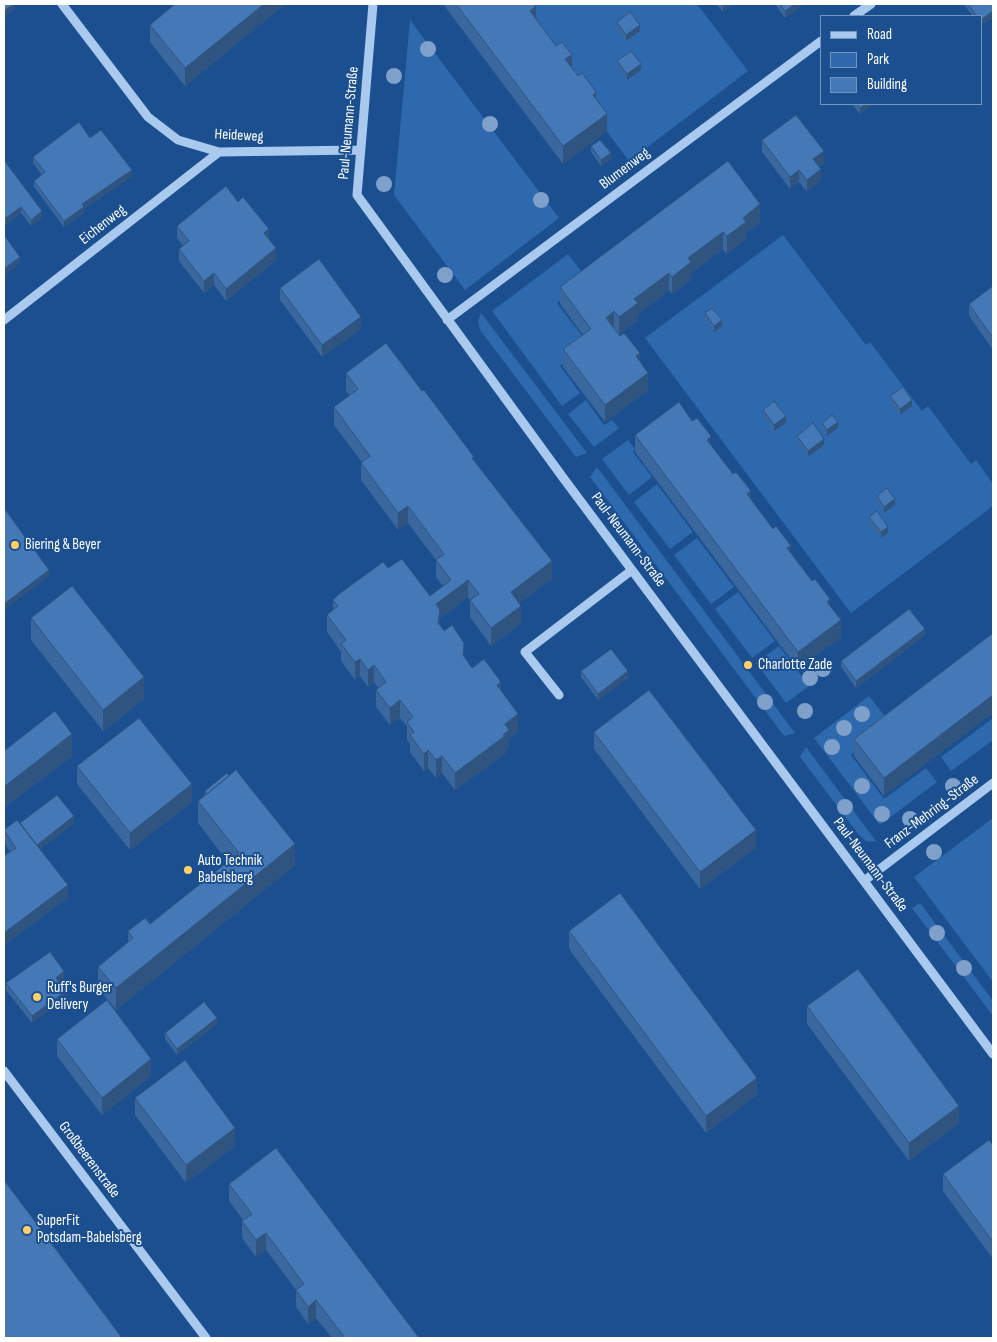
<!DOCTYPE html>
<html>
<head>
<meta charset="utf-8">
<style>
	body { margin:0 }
	#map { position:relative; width:997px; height:1342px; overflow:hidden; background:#1b4f8f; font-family:"Sofia Sans Condensed",sans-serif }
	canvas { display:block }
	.frame { position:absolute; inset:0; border:5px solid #fff; pointer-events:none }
	.legend { position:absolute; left:820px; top:15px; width:162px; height:90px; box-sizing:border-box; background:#1b4f8f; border:1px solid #7695bc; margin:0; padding:6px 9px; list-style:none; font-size:15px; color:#fff }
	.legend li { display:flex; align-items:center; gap:10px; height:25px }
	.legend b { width:25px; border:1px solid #7695bc }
</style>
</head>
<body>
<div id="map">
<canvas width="997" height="1342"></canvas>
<div class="frame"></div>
<ul class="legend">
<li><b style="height:6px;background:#a9c9ee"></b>Road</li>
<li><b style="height:14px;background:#2e69ad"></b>Park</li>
<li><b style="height:14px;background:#4478b7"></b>Building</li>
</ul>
</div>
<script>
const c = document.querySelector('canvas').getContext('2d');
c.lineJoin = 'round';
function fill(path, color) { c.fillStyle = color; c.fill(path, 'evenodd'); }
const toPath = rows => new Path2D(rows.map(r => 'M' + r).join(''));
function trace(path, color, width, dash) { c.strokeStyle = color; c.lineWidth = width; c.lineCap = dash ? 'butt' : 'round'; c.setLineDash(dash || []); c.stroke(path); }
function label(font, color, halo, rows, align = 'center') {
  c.font = font + ' "Sofia Sans Condensed",sans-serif'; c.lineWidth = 4; c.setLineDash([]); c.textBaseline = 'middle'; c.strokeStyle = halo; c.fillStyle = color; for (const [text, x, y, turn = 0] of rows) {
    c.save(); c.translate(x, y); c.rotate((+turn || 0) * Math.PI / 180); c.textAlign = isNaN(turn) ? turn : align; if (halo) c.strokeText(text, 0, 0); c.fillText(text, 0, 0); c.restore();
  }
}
fill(toPath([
	[511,4,697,4,748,71,629,161],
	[410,20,559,218,465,290,394,195],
	[783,235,866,345,870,342,922,411,928,406,971,464,976,460,993,484,993,506,851,613,645,338],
	[568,254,588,280,557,303,589,345,560,366,580,393,562,406,492,311],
	[481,313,587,453,576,457,480,330,478,321],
	[586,400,604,425,612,420,619,428,594,447,568,414],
	[628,440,635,449,633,452,652,477,629,495,602,459],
	[597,467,795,733,784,736,590,477],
	[657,484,693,532,670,549,634,502],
	[697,538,734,587,711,604,674,555],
	[738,592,775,641,752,658,715,609],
	[779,646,809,686,786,703,756,663],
	[869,696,892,725,851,755,884,799,926,768,937,782,880,825,814,738],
	[993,718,993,740,951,771,941,757],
	[806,747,876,841,867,842,859,835,800,757],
	[993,818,993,982,914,877],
	[920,903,993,1001,993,1016,912,908]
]), '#2e69ad');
trace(toPath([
	[62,4,148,117,178,140,219,152,360,150],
	[373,4,357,195,564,479,993,1054],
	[854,16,871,4],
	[4,320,219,152],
	[447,320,821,41],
	[559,695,525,652,632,570],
	[864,881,993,783],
	[4,1071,206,1338]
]), '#a9c9ee', 9);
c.fillStyle = '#7ea0ca';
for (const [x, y] of [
	[428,49],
	[394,76],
	[490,124],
	[384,184],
	[541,200],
	[445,275],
	[823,669],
	[810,678],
	[765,702],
	[805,711],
	[862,714],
	[844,728],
	[832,747],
	[862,786],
	[953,786],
	[845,807],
	[882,814],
	[910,819],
	[934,852],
	[937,933],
	[964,968]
]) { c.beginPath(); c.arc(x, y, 8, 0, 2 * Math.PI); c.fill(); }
fill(toPath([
	[285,4,185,86,150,42,150,25],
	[443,4,534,4,536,19,596,100,607,131,563,164],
	[716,4,733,4,723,12],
	[775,4,804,4,785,18],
	[963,4,993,4,993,17,981,26,981,16,973,16],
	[617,22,640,31,626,41,617,28],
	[617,61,641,70,627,80,617,67],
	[852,104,873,104,860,114],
	[90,138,132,176,84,209,84,213,64,227,34,187,34,181,42,175,33,163,33,157],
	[762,140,824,163,819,167,821,181,807,192,799,182,790,189,762,152],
	[591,146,611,159,601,166,591,152],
	[4,160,42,217,31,226,21,213,6,225,4,221],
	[728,161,760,222,746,233,746,239,727,254,723,249,691,273,691,280,672,294,669,290,638,314,638,320,619,334,640,361,648,390,605,422,563,367,563,349,583,335,560,304,560,287],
	[177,226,269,239,276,260,226,301,214,285,204,293,179,261,179,249,183,246,177,238],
	[993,286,993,350,969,316,969,304],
	[280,288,361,329,322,357,280,300],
	[705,313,722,326,714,332,705,319],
	[346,373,474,461,552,579,519,603,521,623,491,646,470,617,470,600,468,597,440,618,440,625,472,668,501,691,518,732,509,738,509,748,505,752,505,754,455,790,442,773,436,778,428,768,424,771,410,752,410,744,407,740,407,726,400,718,390,725,376,707,376,690,378,688,374,682,368,687,360,676,355,680,341,661,341,652,327,632,327,615,333,610,333,600,388,568,430,596,443,586,436,577,436,560,408,523,398,530,361,480,361,463,362,462,334,425,334,407,350,396,346,391],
	[890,396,912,406,900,415,890,403],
	[763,410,786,423,774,431,763,416],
	[692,421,830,606,841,637,798,669,635,452,635,435],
	[822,423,838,428,827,436,822,429],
	[797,436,824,445,808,457,797,442],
	[877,496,895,505,884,513,877,502],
	[869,517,888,533,881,538,869,523],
	[31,618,144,699,103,731,31,640],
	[993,633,884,796,854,756,854,739],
	[925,635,856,688,841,667,841,661],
	[581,671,628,678,598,700,581,677],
	[594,732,756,848,700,889,594,749],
	[4,751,72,756,5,807,4,806],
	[77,766,192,802,130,850,77,784],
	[205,791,295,865,116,1010,98,988,98,967,128,942,128,931,150,924,228,862,198,823,198,801,205,796],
	[20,823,74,823,40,849,68,897,4,945,4,856,10,852,4,842,4,830],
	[569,931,757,1095,706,1133,569,949],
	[64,978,59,982,66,997,32,1023,6,990,6,983],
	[807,1006,959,1123,909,1161,807,1024],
	[217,1024,177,1055,165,1039,165,1033],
	[57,1039,151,1076,102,1115,57,1056],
	[135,1098,235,1146,186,1183,135,1115],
	[993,1145,993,1259,943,1191,943,1174],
	[229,1184,419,1338,332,1338,316,1318,308,1324,296,1307,296,1290,266,1250,256,1257,242,1238,242,1221,243,1220,229,1201]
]), '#3a679d');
fill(toPath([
	[14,4,14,10,4,18,4,11],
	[264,4,285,4,185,86,185,68],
	[725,4,733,4,723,12,723,6],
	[795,4,804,4,785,18,785,11],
	[536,6,536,23,530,11],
	[993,11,993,17,981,26,981,20],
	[640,25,640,31,626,41,626,35],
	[572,55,572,72,565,59],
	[641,64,641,70,627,80,627,74],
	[596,92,596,110,593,95],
	[865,104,873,104,860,114,860,108],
	[607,114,607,131,563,164,563,146],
	[824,151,824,163,813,171,813,159],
	[611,153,611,159,601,166,601,160],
	[821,169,821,181,807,192,807,180],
	[132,170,132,176,84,209,84,213,64,227,64,221,82,204],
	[799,170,799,182,790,189,790,177],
	[760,204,760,222,746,233,746,239,727,254,727,236,743,218],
	[21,207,21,213,6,225,6,218],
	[42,211,42,217,31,226,31,220],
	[269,229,269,241,264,233],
	[723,232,723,249,691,273,691,280,672,294,672,277,688,258],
	[276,248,276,260,226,301,226,289],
	[20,257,20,263,4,276,4,269],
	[214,273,214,285,204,293,204,281],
	[669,273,669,290,638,314,638,320,619,334,619,317,634,299],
	[614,311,614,329,606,318],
	[361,317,361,329,322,357,322,345],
	[722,320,722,326,714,332,714,326],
	[640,353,640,370,636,356],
	[648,373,648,390,605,422,605,405],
	[912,400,912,406,900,415,900,409],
	[786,416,786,423,774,431,774,425],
	[838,422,838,428,827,436,827,430],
	[711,436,711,454,707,440],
	[824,439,824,445,808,457,808,451],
	[751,491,751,508,747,494],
	[895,499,895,505,884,513,884,507],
	[408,506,408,523,398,530,398,513],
	[888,527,888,533,881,538,881,532],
	[791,546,791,563,787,548],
	[552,561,552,579,511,609,511,592],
	[49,570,49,576,4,610,4,604],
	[468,580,468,597,440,618,440,627,438,640,436,604],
	[830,599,830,616,827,602],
	[521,606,521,623,491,646,491,628],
	[841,620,841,637,798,669,798,652],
	[925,629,925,635,856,688,856,681],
	[360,659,360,676,355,680,355,662],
	[374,665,374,682,368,687,368,670],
	[628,671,628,678,598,700,598,694],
	[144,677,144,699,103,731,103,710],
	[501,682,501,700,497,685],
	[993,695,993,713,884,796,884,778],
	[400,700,400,718,390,725,390,708],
	[518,714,518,732,509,738,509,748,505,752,505,754,455,790,455,773,505,724],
	[72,734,72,756,5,807,5,786],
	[428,750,428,768,424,771,424,754],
	[442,756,442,773,436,778,436,760],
	[192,784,192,802,130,850,130,833],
	[74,816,74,823,34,854,34,847],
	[756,830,756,848,700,889,700,872],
	[295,844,295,865,116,1010,116,988],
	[68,885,68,897,4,945,4,933],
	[64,971,64,978,56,984,56,978],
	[66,991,66,997,32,1023,32,1016],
	[217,1018,217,1024,177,1055,177,1049],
	[151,1059,151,1076,102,1115,102,1098],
	[757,1078,757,1095,706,1133,706,1116],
	[959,1106,959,1123,909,1161,909,1143],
	[235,1128,235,1146,186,1183,186,1165],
	[266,1233,266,1250,256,1257,256,1240],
	[316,1300,316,1318,308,1324,308,1307]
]), '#305480');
const building = toPath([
	[4,4,14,4,4,11,4,4],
	[175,4,264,4,185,68,150,25,175,4],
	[456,4,534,4,536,6,530,11,556,46,562,42,572,55,565,59,578,76,582,73,596,92,593,95,607,114,563,146,456,4],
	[780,4,795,4,785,11,780,4],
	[968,4,993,4,993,11,981,20,981,16,977,16,968,4],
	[630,12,640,25,626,35,617,22,630,12],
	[631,51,641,64,627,74,617,61,631,51],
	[857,104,865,104,860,108,857,104],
	[796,115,824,151,813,159,821,169,807,180,799,170,790,177,762,140,796,115],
	[79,122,90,138,101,130,132,170,82,204,84,207,64,221,34,181,45,172,33,157,79,122],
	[600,140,611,153,601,160,591,146,600,140],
	[4,160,42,211,31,220,21,207,6,218,4,215,4,160],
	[728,161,760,204,743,218,746,222,727,236,723,232,688,258,691,262,672,277,669,273,634,299,638,303,619,317,614,311,606,318,620,336,624,333,640,353,636,356,648,373,605,405,563,349,591,329,560,287,728,161],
	[226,186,238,202,243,197,269,229,264,233,276,248,226,289,214,273,204,281,179,249,189,241,177,226,226,186],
	[4,235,20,257,4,269,4,235],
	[319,259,361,317,322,345,280,288,319,259],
	[993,286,993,338,969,304,993,286],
	[712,308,722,320,714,326,705,313,712,308],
	[386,343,422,391,424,390,474,457,472,458,552,561,511,592,521,606,491,628,470,600,479,594,468,580,436,604,440,610,438,623,444,631,452,625,464,643,463,655,472,668,484,659,501,682,497,685,518,714,505,724,509,730,503,735,505,736,455,773,442,756,436,760,428,750,424,754,410,735,414,732,407,722,413,717,400,700,390,708,376,690,386,682,374,665,368,670,360,659,355,662,341,644,346,640,327,615,338,606,333,600,339,594,383,562,388,568,402,559,430,596,451,580,436,560,444,554,408,506,398,513,361,463,370,456,334,407,358,389,346,373,386,343],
	[903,387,912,400,900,409,890,396,903,387],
	[774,401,786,416,774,425,763,410,774,401],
	[679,402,692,421,697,418,711,436,707,440,733,474,736,472,751,491,747,494,773,529,776,526,791,546,787,548,812,581,815,579,830,599,827,602,841,620,798,652,635,435,679,402],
	[832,415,838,422,827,430,822,423,832,415],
	[813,423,824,439,808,451,797,436,813,423],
	[887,488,895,499,884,507,877,496,887,488],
	[4,508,49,570,4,604,4,508],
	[877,511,888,527,881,532,869,517,877,511],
	[72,586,144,677,103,710,31,618,72,586],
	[909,609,925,629,856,681,841,661,909,609],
	[993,633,993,695,884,778,854,739,993,633],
	[611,649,628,671,598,694,581,671,611,649],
	[649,690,756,830,700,872,594,732,649,690],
	[55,711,72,734,5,786,4,784,4,751,55,711],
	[139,718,192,784,130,833,77,766,139,718],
	[236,770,295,844,116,988,98,967,133,938,128,931,145,918,150,924,239,853,198,801,236,770],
	[227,773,229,776,207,794,205,791,227,773],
	[57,795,74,816,37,845,20,823,57,795],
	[17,820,68,885,4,933,4,856,16,848,4,830,17,820],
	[620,893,757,1078,706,1116,569,931,620,893],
	[50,952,64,971,56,978,66,991,32,1016,6,983,50,952],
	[858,969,959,1106,909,1143,807,1006,858,969],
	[107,1000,151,1059,102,1098,57,1039,107,1000],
	[204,1002,217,1018,177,1049,165,1033,204,1002],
	[185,1060,235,1128,186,1165,135,1098,185,1060],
	[989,1140,993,1145,993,1242,943,1174,989,1140],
	[276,1148,419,1338,345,1338,316,1300,308,1307,296,1290,304,1284,266,1233,256,1240,242,1221,252,1214,229,1184,276,1148],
	[4,1180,122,1338,4,1338,4,1180]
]);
fill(building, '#4478b7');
trace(building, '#305480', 1);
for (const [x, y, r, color] of [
	[15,545,5,"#ffd166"],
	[748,665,5,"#ffd166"],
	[188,870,5,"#ffd166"],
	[37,997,5,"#ffd166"],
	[27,1230,5,"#ffd166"]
]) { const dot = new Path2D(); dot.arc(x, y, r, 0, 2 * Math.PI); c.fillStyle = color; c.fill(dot); trace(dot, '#1b4f8f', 2); }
label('15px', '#fff', '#1b4f8f', [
	["Paul-Neumann-Straße",349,123,-85],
	["Heideweg",239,136,3],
	["Blumenweg",625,169,-37],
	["Eichenweg",103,225,-38],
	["Paul-Neumann-Straße",628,540,53],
	["Franz-Mehring-Straße",932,812,-37],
	["Paul-Neumann-Straße",870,865,53],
	["Großbeerenstraße",89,1160,53]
]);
label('15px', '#fff', '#1b4f8f', [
	["Biering & Beyer",25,545],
	["Charlotte Zade",758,665],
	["Auto Technik",198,861],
	["Babelsberg",198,878],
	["Ruff's Burger",47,988],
	["Delivery",47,1005],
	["SuperFit",37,1221],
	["Potsdam-Babelsberg",37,1238]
], 'left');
</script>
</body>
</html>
